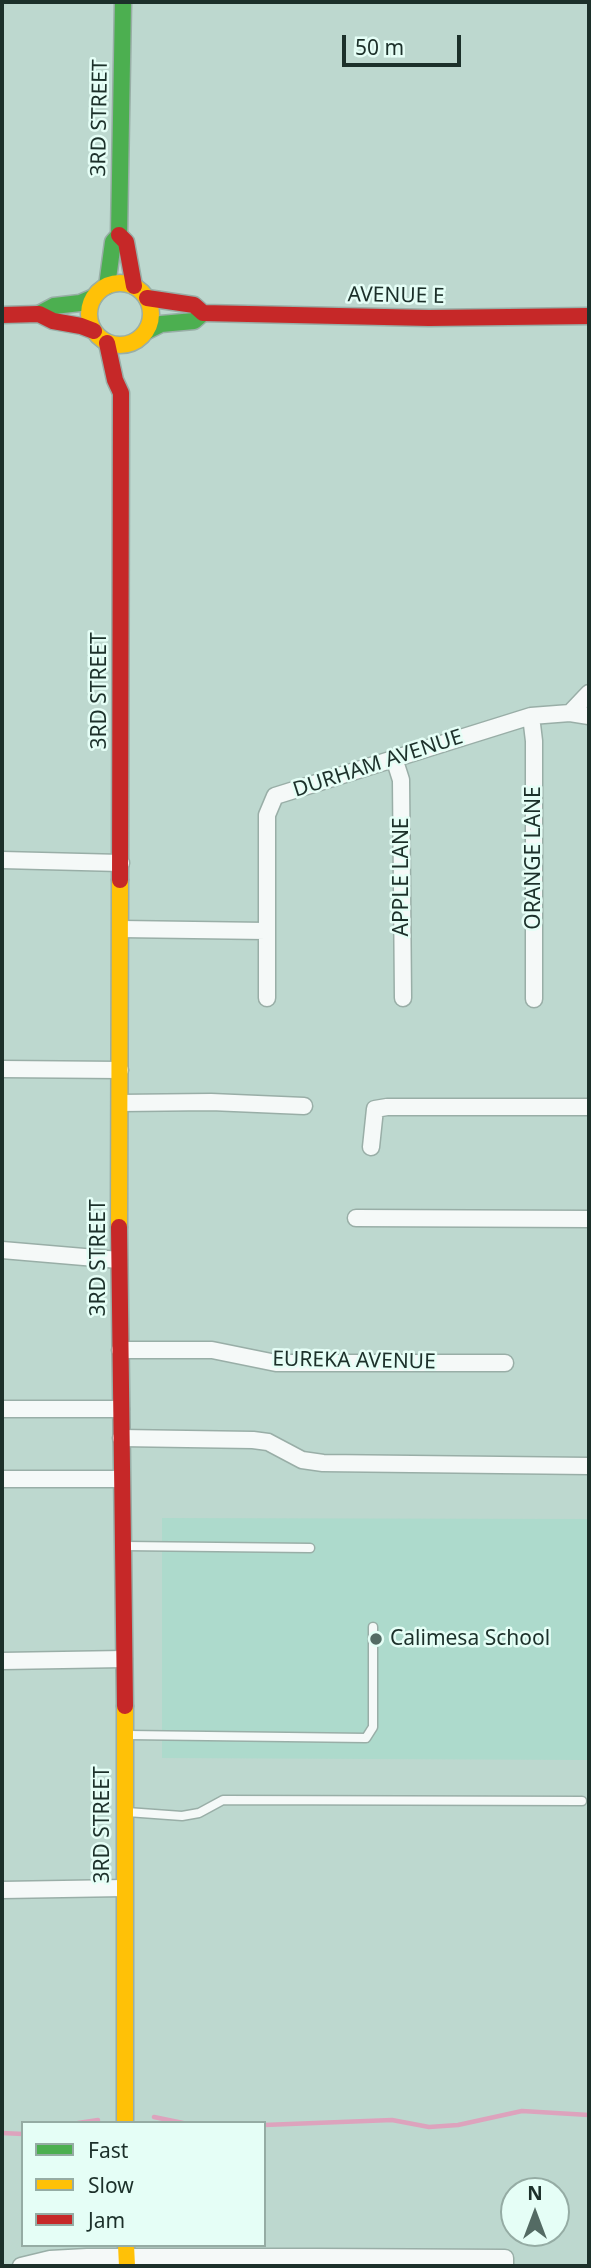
<!DOCTYPE html>
<html>
<head>
<meta charset="utf-8">
<style>
	body { margin:0 }
	#map { position:relative; width:591px; height:2268px; overflow:hidden; background:#bdd8cf; font-family:"Noto Sans",sans-serif }
	canvas { display:block }
	.frame { position:absolute; inset:0; border:4px solid #1c302a; pointer-events:none }
	.legend { position:absolute; left:21px; top:2121px; width:245px; height:126px; box-sizing:border-box; background:#e5fef6; border:2px solid #95aca4; margin:0; padding:9px 12px; list-style:none; font-size:21px; color:#1c302a }
	.legend li { display:flex; align-items:center; gap:14px; height:35px }
	.legend b { width:35px; border:2px solid #95aca4 }
	.north { position:absolute; left:500px; top:2177px; width:70px; height:70px; box-sizing:border-box; background:#e5fef6; border:2px solid #95aca4; border-radius:50%; rotate:0deg; font-size:19px; font-weight:700; line-height:28px; text-align:center; color:#1c302a }
	.north::after { content:''; display:block; margin:auto; width:24px; height:32px; background:#546b64; clip-path:polygon(50% 0,100% 100%,50% 72%,0 100%) }
	.scale { position:absolute; left:342px; top:35px; width:119px; height:32px; box-sizing:border-box; border:4px solid #1c302a; border-top:0; padding-left:9px; font-size:21px; line-height:24px; white-space:nowrap; color:#1c302a; -webkit-text-stroke:5px #e5fef6; paint-order:stroke }
</style>
</head>
<body>
<div id="map">
<canvas width="591" height="2268"></canvas>
<div class="frame"></div>
<ul class="legend">
<li><b style="height:9px;background:#4caf50"></b>Fast</li>
<li><b style="height:9px;background:#ffc107"></b>Slow</li>
<li><b style="height:9px;background:#c62828"></b>Jam</li>
</ul>
<div class="north">N</div>
<div class="scale">50 m</div>
</div>
<script>
const c = document.querySelector('canvas').getContext('2d');
c.lineJoin = 'round';
function fill(path, color) { c.fillStyle = color; c.fill(path, 'evenodd'); }
const toPath = rows => new Path2D(rows.map(r => 'M' + r).join(''));
function trace(path, color, width, dash) { c.strokeStyle = color; c.lineWidth = width; c.lineCap = dash ? 'butt' : 'round'; c.setLineDash(dash || []); c.stroke(path); }
function label(font, color, halo, rows, align = 'center') {
  c.font = font + ' "Noto Sans",sans-serif'; c.lineWidth = 5; c.setLineDash([]); c.textBaseline = 'middle'; c.strokeStyle = halo; c.fillStyle = color; for (const [text, x, y, turn = 0] of rows) {
    c.save(); c.translate(x, y); c.rotate((+turn || 0) * Math.PI / 180); c.textAlign = isNaN(turn) ? turn : align; if (halo) c.strokeText(text, 0, 0); c.fillText(text, 0, 0); c.restore();
  }
}
fill(toPath([
	[162,1518,589,1519,589,1760,162,1758]
]), '#addacc');
trace(toPath([
	[154,2117,183,2123],
	[78,2123,98,2120],
	[264,2125,392,2120,429,2127,458,2125,522,2111,589,2115],
	[2,2133,23,2134]
]), '#dda3bd', 4.5);
const lane = toPath([
	[124,1546,310,1548],
	[128,1735,366,1738,373,1727,373,1627],
	[127,1812,182,1816,199,1813,223,1800,582,1801]
]);
const street = toPath([
	[570,713,589,716],
	[531,716,534,741,534,999],
	[394,758,401,780,403,998],
	[2,860,121,863],
	[121,929,266,931],
	[267,998,267,815,275,796,531,716,570,713,589,693],
	[2,1069,120,1070],
	[120,1103,211,1102,304,1106],
	[371,1147,375,1109,387,1107,589,1107],
	[356,1218,589,1219],
	[2,1250,119,1260],
	[120,1350,212,1350,276,1363,505,1363],
	[2,1409,121,1409],
	[121,1438,253,1440,268,1442,302,1460,323,1463,589,1466],
	[2,1479,121,1479],
	[2,1661,124,1659],
	[2,1890,124,1888],
	[21,2266,50,2259,87,2257,316,2257,505,2258,505,2266]
]);
const fast = toPath([
	[107,286,113,242,119,235,123,2],
	[39,314,54,306,80,303,94,297],
	[147,331,161,324,194,321,203,313]
]);
const slow = toPath([
	'89 314a31 31 0 1 1 62 0a31 31 0 1 1-62 0Z',
	[119,1227,120,880],
	[125,1706,125,2123],
	[126,2245,127,2266]
]);
const jam = toPath([
	[119,235,126,242,134,286],
	[147,298,194,305,203,313,429,318,589,316],
	[2,315,39,314,53,321,81,326,94,331],
	[107,343,115,380,121,393,120,880],
	[119,1227,125,1706]
]);
trace(lane, '#99aea7', 11);
trace(street, '#99aea7', 19);
trace(fast, '#99aea7', 19);
trace(slow, '#99aea7', 19);
trace(jam, '#99aea7', 19);
trace(lane, '#f5f9f8', 8);
trace(street, '#f5f9f8', 16);
trace(fast, '#4caf50', 16);
trace(slow, '#ffc107', 16);
trace(jam, '#c62828', 16);
for (const [x, y, r, color] of [
	[376,1639,7,"#546b64"]
]) { const dot = new Path2D(); dot.arc(x, y, r, 0, 2 * Math.PI); c.fillStyle = color; c.fill(dot); trace(dot, '#e5fef6', 2.5); }
label('21px', '#1c302a', '#e5fef6', [
	["3RD STREET",100,118,-89],
	["AVENUE E",396,296,1],
	["3RD STREET",100,691,-90],
	["DURHAM AVENUE",378,764,-18],
	["ORANGE LANE",534,858,-90],
	["APPLE LANE",402,877,-90],
	["3RD STREET",99,1258,-90],
	["EUREKA AVENUE",354,1361,1],
	["3RD STREET",103,1825,-90]
]);
label('21px', '#1c302a', '#e5fef6', [
	["Calimesa School",390,1639]
], 'left');
</script>
</body>
</html>
